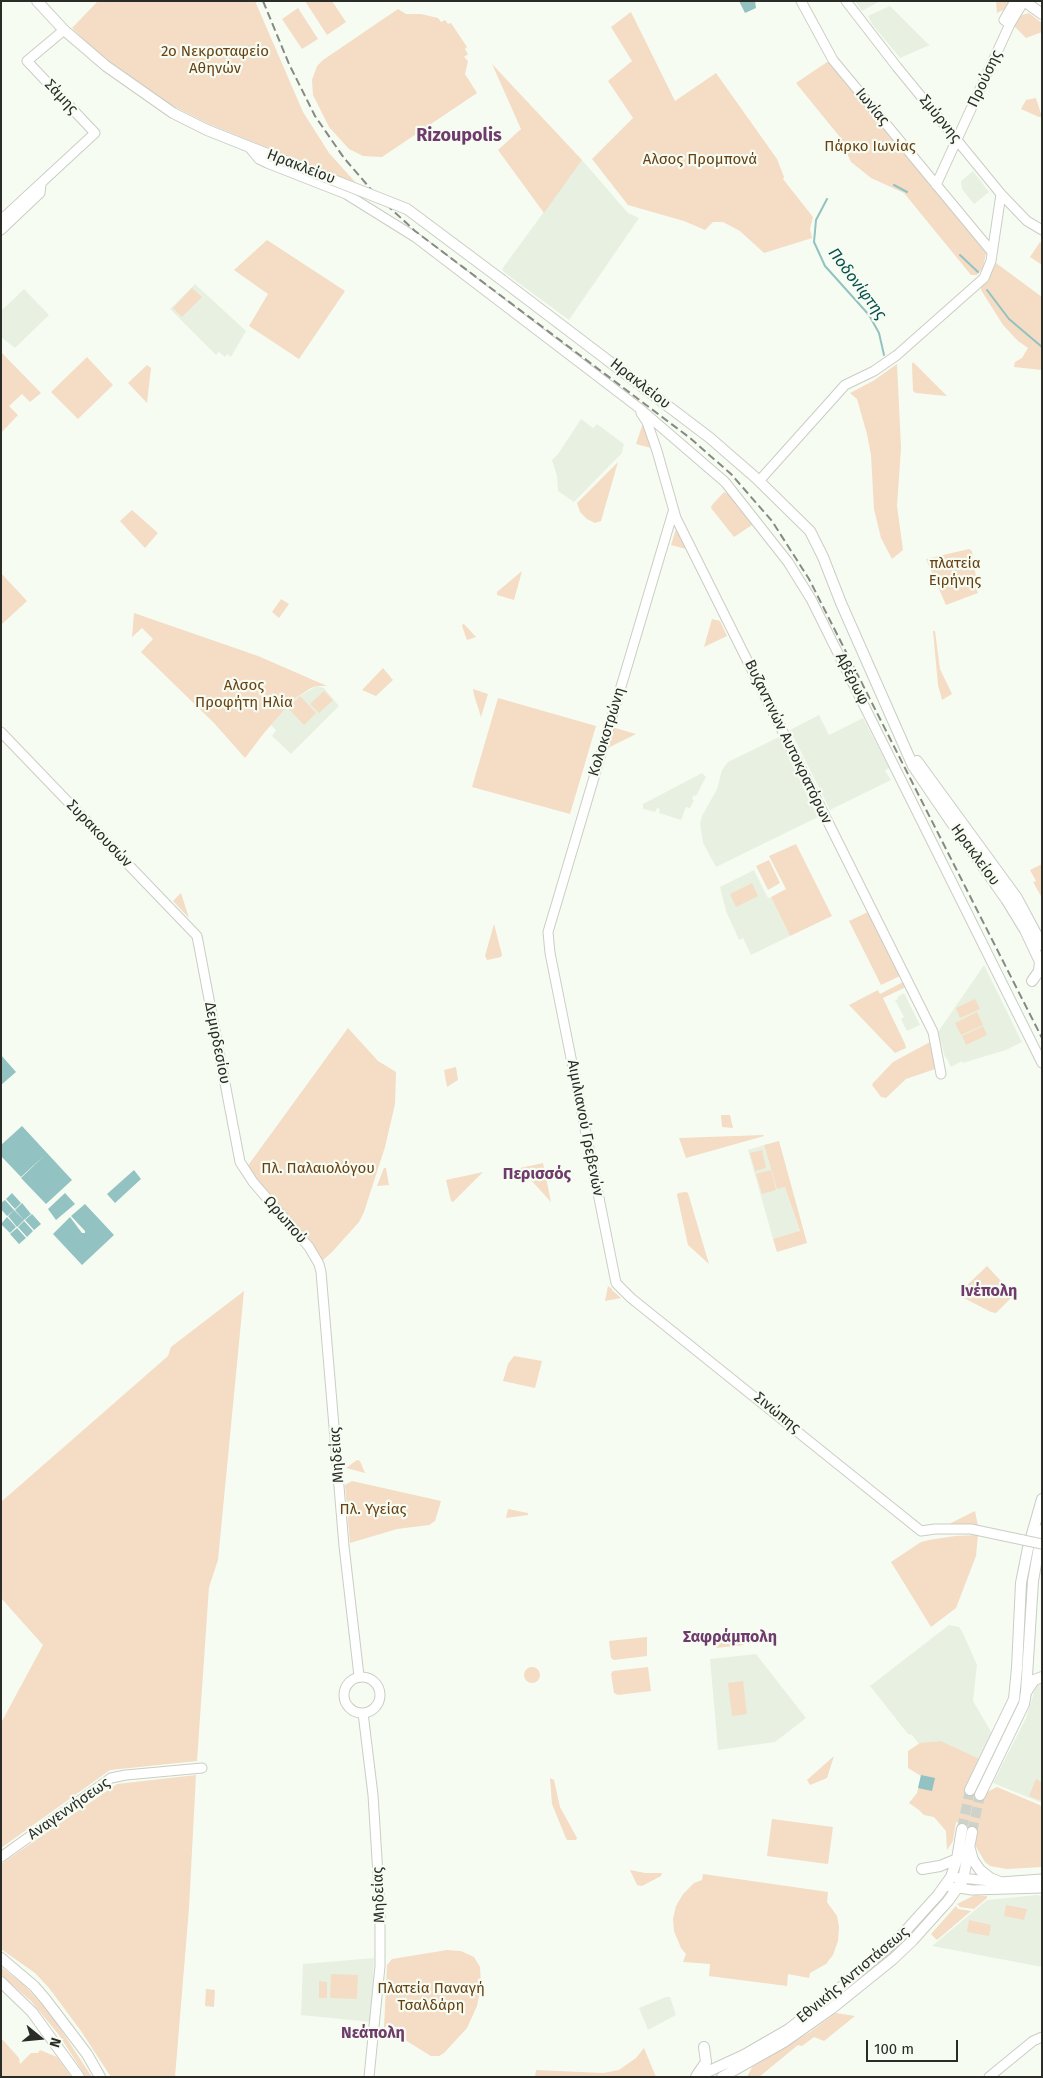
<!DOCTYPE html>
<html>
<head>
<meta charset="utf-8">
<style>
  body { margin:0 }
  #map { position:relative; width:1043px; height:2078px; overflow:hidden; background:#f6fcf2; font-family:"Fira Sans",sans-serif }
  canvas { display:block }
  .frame { position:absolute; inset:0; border:2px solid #2a2c28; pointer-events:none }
  .north { position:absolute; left:15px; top:2013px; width:50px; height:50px; -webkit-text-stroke:4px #f6fcf2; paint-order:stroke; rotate:107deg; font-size:14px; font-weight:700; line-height:20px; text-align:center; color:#2a2c28 }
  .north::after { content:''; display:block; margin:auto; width:18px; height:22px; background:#2a2c28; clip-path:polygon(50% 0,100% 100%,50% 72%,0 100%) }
  .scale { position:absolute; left:866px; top:2040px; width:92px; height:22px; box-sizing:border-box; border:2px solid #2a2c28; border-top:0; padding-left:6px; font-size:15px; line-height:18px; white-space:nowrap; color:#2a2c28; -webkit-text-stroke:4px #f6fcf2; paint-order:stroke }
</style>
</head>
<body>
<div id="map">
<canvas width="1043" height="2078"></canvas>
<div class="frame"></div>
<div class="north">N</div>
<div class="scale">100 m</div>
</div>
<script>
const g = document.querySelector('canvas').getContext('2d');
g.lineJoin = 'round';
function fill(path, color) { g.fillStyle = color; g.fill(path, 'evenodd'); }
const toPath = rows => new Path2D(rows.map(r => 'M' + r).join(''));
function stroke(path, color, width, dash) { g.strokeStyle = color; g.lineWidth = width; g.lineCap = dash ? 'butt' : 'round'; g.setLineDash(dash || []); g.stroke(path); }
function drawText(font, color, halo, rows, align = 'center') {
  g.font = font + ' "Fira Sans",sans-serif'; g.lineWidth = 4.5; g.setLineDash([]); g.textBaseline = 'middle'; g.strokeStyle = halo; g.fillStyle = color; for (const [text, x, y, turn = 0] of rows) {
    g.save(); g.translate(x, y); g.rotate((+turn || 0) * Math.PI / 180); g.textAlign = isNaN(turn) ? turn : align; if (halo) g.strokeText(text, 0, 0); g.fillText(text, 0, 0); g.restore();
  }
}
fill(toPath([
  [855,1,880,1,862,11],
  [890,6,927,43,930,45,900,58,872,24,868,16],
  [582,160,628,213,639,218,569,320,505,273,502,269],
  [973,171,989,192,974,204,962,189,961,181],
  [195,284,246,331,231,357,227,354,225,357,219,352,216,355,170,309],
  [24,289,49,315,15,348,1,337,1,311],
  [581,419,593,428,597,424,624,444,622,453,574,502,558,491,557,476,552,460,558,454],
  [317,686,324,688,339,706,291,754,272,736,276,730,271,725,294,699],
  [819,715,829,735,863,718,889,768,885,771,891,780,830,810,790,730],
  [779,737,818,817,716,867,703,843,700,824,702,816,717,789,722,770,728,762],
  [702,773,706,777,696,796,694,795,692,799,694,800,690,808,686,807,681,820,659,813,660,809,657,808,655,812,643,809,643,804],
  [754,870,768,898,771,897,790,936,751,955,743,938,739,940,726,911,720,887],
  [984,965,1022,1042,1006,1050,963,1063,962,1061,951,1067,946,1057,945,1057,938,1032],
  [904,993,920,1025,907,1031,901,1019,904,1017,895,1000,898,999,897,997],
  [764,1145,777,1188,785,1186,800,1232,773,1239,748,1150],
  [949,1625,959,1627,962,1631,977,1665,973,1701,993,1735,980,1759,941,1741,919,1744,912,1735,908,1734,870,1686],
  [756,1654,806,1718,775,1742,718,1750,710,1659],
  [1042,1683,1042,1803,993,1783,1026,1718,1036,1686],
  [1037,1895,1042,1896,1042,1967,932,1946,987,1900],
  [374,1958,371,2022,301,2015,303,1964],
  [666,1997,670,1997,676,2015,648,2030,639,2008]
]), '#e8f1e1');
fill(toPath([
  [98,1,255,1,303,112,329,153,357,184,209,124,171,105,107,63,72,28],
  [305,1,332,1,346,22,327,35],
  [996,1,1009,1,1005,9,997,13],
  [298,8,318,39,302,49,282,19],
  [398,9,406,14,421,14,438,18,441,22,445,20,448,24,451,23,467,47,465,49,468,54,464,57,468,61,465,74,477,93,382,157,363,156,349,149,329,127,313,95,312,80,317,66,323,60],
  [631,12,675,101,716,73,777,159,784,177,783,179,813,217,810,229,812,238,764,253,740,231,723,222,713,222,705,230,684,221,628,205,592,159,633,118,608,81,632,61,611,27],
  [1029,13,1042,23,1042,32,1026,38,1013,25,1019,16],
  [830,60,987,248,983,268,977,275,971,275,904,193,871,178,851,162,839,136,796,83],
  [492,64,582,160,544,213,498,150,521,129],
  [1036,98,1042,117,1039,117,1021,109,1026,100],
  [267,240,345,291,299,359,249,326,268,294,234,270],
  [1040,242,1042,244,1042,265,1030,257],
  [996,263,1042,297,1042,370,1014,367,1015,362,1022,358,1028,348,1018,341,1003,325,981,290,981,285],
  [192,288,202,297,182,317,173,308],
  [1,352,41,393,30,402,22,394,9,406,18,415,1,433],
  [87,357,113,385,78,419,51,392],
  [913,362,947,396,946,396,916,393,913,391,912,364],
  [897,364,901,448,897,506,903,550,892,559,881,538,874,509,871,455,867,434,857,399,850,393,873,381],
  [147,365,151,368,147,403,128,383],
  [643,423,644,424,651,448,636,444],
  [618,462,601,521,595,523,587,519,580,512,577,503],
  [724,492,728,494,755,523,734,537,711,508,712,505],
  [132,510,158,533,145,548,120,521],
  [676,529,686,549,671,545],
  [969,549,972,551,976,577,974,579,976,588,978,593,946,605,926,559],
  [522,571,514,600,497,595,497,592],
  [1,573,27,601,1,625],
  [281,599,289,604,279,618,272,612],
  [134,613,258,656,327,686,317,686,311,688,294,699,264,733,245,758,214,723,141,652,153,639,142,628,132,637],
  [712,619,720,621,727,636,704,647],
  [463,624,464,624,476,637,467,640,462,626],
  [933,631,935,631,940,669,952,694,942,700,938,685],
  [383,668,393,680,376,696,362,690],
  [473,689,488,694,481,717,474,695],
  [324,691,333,700,319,713,310,704],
  [300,696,316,713,304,725,288,708],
  [498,698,596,726,570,814,472,787],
  [612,727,636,734,606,749],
  [796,844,832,916,790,936,771,897,786,889,769,856],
  [769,860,780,883,768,890,756,866],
  [1042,864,1042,898,1033,882,1036,881,1030,870],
  [752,883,758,896,736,907,730,894],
  [181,893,189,918,173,901],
  [868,912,900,976,881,985,849,921],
  [494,924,502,955,501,957,487,960,485,956],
  [903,982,906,987,883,998,905,1044,906,1048,895,1053,849,1005,878,990,880,994],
  [975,999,980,1009,960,1018,956,1008],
  [977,1012,983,1025,961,1035,955,1023],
  [983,1026,987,1035,966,1045,962,1036],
  [348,1028,378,1061,396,1072,395,1104,385,1147,364,1212,359,1222,332,1252,319,1264,244,1171],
  [930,1042,935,1069,906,1079,886,1098,881,1097,872,1085,873,1083,893,1062],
  [456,1067,458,1080,447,1087,444,1070],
  [721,1115,730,1115,733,1128,722,1127],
  [764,1136,686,1158,679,1138,763,1135],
  [779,1141,807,1243,777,1252,773,1239,800,1231,785,1187,777,1189,764,1145],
  [762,1150,766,1168,755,1171,750,1153],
  [543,1163,551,1202,520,1168],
  [384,1168,386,1168,389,1185,377,1186],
  [771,1170,776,1190,762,1194,756,1174],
  [483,1172,453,1202,451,1201,446,1180],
  [686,1192,688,1193,709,1264,688,1245,677,1195,678,1193],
  [987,1266,1014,1295,996,1313,991,1312,960,1296,961,1291],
  [608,1286,612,1289,612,1290,621,1298,605,1301],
  [244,1291,218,1560,209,1587,197,1761,110,1770,1,1848,1,1723,43,1645,1,1598,1,1502,168,1356,171,1347],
  [514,1356,542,1361,535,1388,503,1381,508,1364],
  [357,1460,360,1461,365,1473,346,1468],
  [352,1481,441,1501,435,1521,429,1525,397,1529,350,1543,345,1485],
  [508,1509,528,1513,528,1515,506,1518],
  [975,1511,978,1526,951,1524,951,1523],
  [978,1535,976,1556,956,1608,931,1627,891,1562,921,1542,929,1540,955,1536],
  [730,1632,744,1645,716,1648],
  [647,1637,647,1656,614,1660,611,1658,609,1641],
  '524 1675a8 8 0 1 1 16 0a8 8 0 1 1-16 0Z',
  [648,1667,651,1691,618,1695,614,1693,611,1674,613,1671],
  [743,1681,747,1714,732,1716,728,1683],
  [941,1741,980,1759,967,1784,974,1795,981,1795,997,1787,1042,1806,1042,1867,1007,1869,990,1866,985,1862,975,1845,977,1828,956,1822,953,1841,947,1850,946,1831,934,1817,924,1815,919,1810,909,1803,917,1793,921,1776,908,1768,908,1751,920,1743],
  [834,1756,827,1778,810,1785,807,1780],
  [196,1775,189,1908,175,2077,111,2077,81,2031,49,1988,35,1973,1,1949,1,1864,117,1784],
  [550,1778,554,1780,560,1807,577,1838,576,1840,567,1840,565,1836,552,1804],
  [1036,1779,1042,1782,1042,1801,1029,1796],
  [772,1819,833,1827,828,1864,767,1856],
  [630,1870,645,1873,662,1873,661,1876,642,1886,637,1885],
  [703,1874,828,1892,827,1902,837,1916,839,1927,838,1941,833,1955,826,1964,810,1973,809,1978,788,1974,787,1986,709,1976,710,1964,683,1962,686,1954,681,1948,674,1931,673,1919,676,1906,683,1894,694,1883,702,1880],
  [975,1895,987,1896,987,1898,974,1909,960,1907,957,1904],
  [1006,1905,1027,1909,1024,1920,1004,1916],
  [956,1906,958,1909,971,1911,937,1940,931,1934],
  [926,1915,892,1952,847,1991,795,2029],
  [969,1920,991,1925,989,1936,967,1932],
  [447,1950,461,1951,474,1957,480,1967,481,1985,477,2006,467,2028,444,2053,439,2056,431,2056,384,2027,387,1965,392,1959],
  [1,1967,24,1985,50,2013,92,2077,86,2077,59,2035,31,2001,1,1975],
  [331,1974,358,1975,357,1999,330,1998],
  [319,1981,327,1982,327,1998,319,1998],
  [206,1989,215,1990,214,2007,205,2006],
  [836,2013,855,2016,824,2041,814,2037,802,2046,798,2045,759,2077,747,2077,752,2067,810,2032],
  [1,2038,19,2058,20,2064,31,2053,38,2053,40,2050,57,2057,71,2077,1,2077],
  [644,2048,656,2077,535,2077,536,2070,603,2073,619,2070,636,2058]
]), '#f4dcc5');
fill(toPath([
  [739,1,755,1,756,8,745,13],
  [1,1055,16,1072,1,1085],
  [22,1126,47,1153,21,1177,1,1156,1,1145],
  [47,1153,72,1180,46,1204,21,1178],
  [134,1170,141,1179,115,1203,107,1194],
  [12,1193,21,1203,15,1209,6,1199],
  [65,1193,75,1204,56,1220,48,1209],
  [5,1200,14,1210,7,1216,1,1209,1,1203],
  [22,1203,31,1214,24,1220,15,1210],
  [85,1204,114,1235,82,1265,53,1234,70,1217,82,1233,85,1233,85,1231,71,1216],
  [14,1210,24,1220,17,1227,8,1216],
  [32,1214,41,1224,34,1230,25,1220],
  [7,1217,16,1227,10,1233,1,1224],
  [24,1221,33,1231,27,1237,18,1227],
  [17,1228,26,1238,19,1244,10,1234],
  [921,1775,935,1778,932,1791,918,1788]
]), '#92c2c1');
stroke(toPath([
  [894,185,907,192],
  [827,199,816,220,814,242,825,266,869,315,879,333,884,355],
  [960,255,978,272],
  [987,290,1009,319,1042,347]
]), '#92c2c1', 2);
stroke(toPath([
  [962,1829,970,1790],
  [972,1832,980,1795]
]), '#cdd2ca', 10, [10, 5]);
const minor = toPath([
  [801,1,833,60,992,252],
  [846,1,897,67,1001,194,1027,221,1042,230],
  [1010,24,1004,20,1015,1],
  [249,147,259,159,267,163,346,194,415,237,639,408,725,482,788,562,811,599,1042,1063],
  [936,185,1010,24,1024,1],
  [1,220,95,133,27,61,64,30],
  [1,230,40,193,41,185],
  [641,413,647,422,657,451,676,518,933,1032,941,1074],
  [759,481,845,385,874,371,897,355,984,278,991,261,1001,194],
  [673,512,548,932,550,953,616,1283,631,1298,921,1531,935,1529,971,1529,1023,1540],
  [1,732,197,936,240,1162,253,1182,309,1247,319,1264,321,1272,344,1546,359,1676],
  '344 1695a18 18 0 1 1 36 0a18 18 0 1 1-36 0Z',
  [363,1713,373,1795,380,1907,380,1966,369,2077],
  [1,1857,111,1778,126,1775,202,1768],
  [951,1877,1000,1882,1042,1879],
  [946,1886,972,1890,1042,1888],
  [989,2077,1033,2041,1042,2037]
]);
const major = toPath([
  [37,1,64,30,106,66,173,113,207,130,270,155],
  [1024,1,1042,14],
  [502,280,710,438,756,478,810,531,823,557,841,603,913,766,949,819,1006,899,1025,930,1042,966],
  [917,761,1017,898,1042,945],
  [1032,981,1039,971,1040,961],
  [1027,1691,1034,1680,1042,1677],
  [970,1790,1014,1699,1017,1668,1021,1583,1028,1548,1042,1499],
  [980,1795,1024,1704,1026,1692,1033,1581,1042,1530],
  [970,1849,973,1860,980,1870,990,1878,1000,1882],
  [922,1869,940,1866,957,1859],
  [1,1958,34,1986,46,2000,87,2054,100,2077],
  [1,1982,32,2012,79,2077],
  [697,2075,706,2062,704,2047],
  [696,2077,744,2055,789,2029,833,1994,900,1937,938,1895,951,1877,957,1859,962,1829],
  [722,2077,784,2042,831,2009,893,1959,913,1940,948,1901,963,1880,972,1832]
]);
stroke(minor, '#c9cec5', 11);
stroke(major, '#c9cec5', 12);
stroke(minor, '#fff', 9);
stroke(major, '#fff', 10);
stroke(toPath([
  [263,1,289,64,315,116,344,158,375,194,415,231,690,438,731,474,772,521,809,579,1042,1038]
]), '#868a83', 2, [8, 4]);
const minorBridge = toPath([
  [1023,1540,1042,1544]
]);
const majorBridge = toPath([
  [270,155,407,209,502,280]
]);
stroke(minorBridge, '#c9cec5', 11, []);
stroke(majorBridge, '#c9cec5', 12, []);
stroke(minorBridge, '#fff', 9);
stroke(majorBridge, '#fff', 10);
drawText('15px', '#684113', '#f6fcf2', [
  ["2ο Νεκροταφείο",215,52],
  ["Αθηνών",215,69],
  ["Πάρκο Ιωνίας",870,147],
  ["Αλσος Προμπονά",700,160],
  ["πλατεία",955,564],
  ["Ειρήνης",955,581],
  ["Αλσος",244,686],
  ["Προφήτη Ηλία",244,703],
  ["Πλ. Παλαιολόγου",318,1169],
  ["Πλ. Υγείας",373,1510],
  ["Πλατεία Παναγή",431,1989],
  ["Τσαλδάρη",431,2006]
]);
drawText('15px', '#2a2c28', '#f6fcf2', [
  ["Προύσης",985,79,-65],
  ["Σάμης",61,97,47],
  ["Ιωνίας",872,107,50],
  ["Σμύρνης",940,119,51],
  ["Ηρακλείου",301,167,21],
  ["Ηρακλείου",640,384,38],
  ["Αβέρωφ",852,679,63],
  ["Κολοκοτρώνη",607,732,-73],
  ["Βυζαντινών Αυτοκρατόρων",788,742,64],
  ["Συρακουσών",99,834,46],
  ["Ηρακλείου",975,855,54],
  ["Δεμιρδεσίου",217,1043,79],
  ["Αιμιλιανού Γρεβενών",585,1128,79],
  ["Ωρωπού",285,1220,49],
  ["Σινώπης",777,1413,39],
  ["Μηδείας",337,1455,-94],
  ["Αναγεννήσεως",69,1809,-35],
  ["Μηδείας",379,1895,-92],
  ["Εθνικής Αντιστάσεως",853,1975,-40]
]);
drawText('italic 16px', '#085050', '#f6fcf2', [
  ["Ποδονίφτης",857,284,53]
]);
drawText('bold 16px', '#6f3b6d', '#f6fcf2', [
  ["Περισσός",537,1175],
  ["Ινέπολη",989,1292],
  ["Σαφράμπολη",730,1638],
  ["Νεάπολη",373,2034]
]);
drawText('bold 18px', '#6f3b6d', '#f6fcf2', [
  ["Rizoupolis",459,136]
]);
</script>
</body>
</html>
